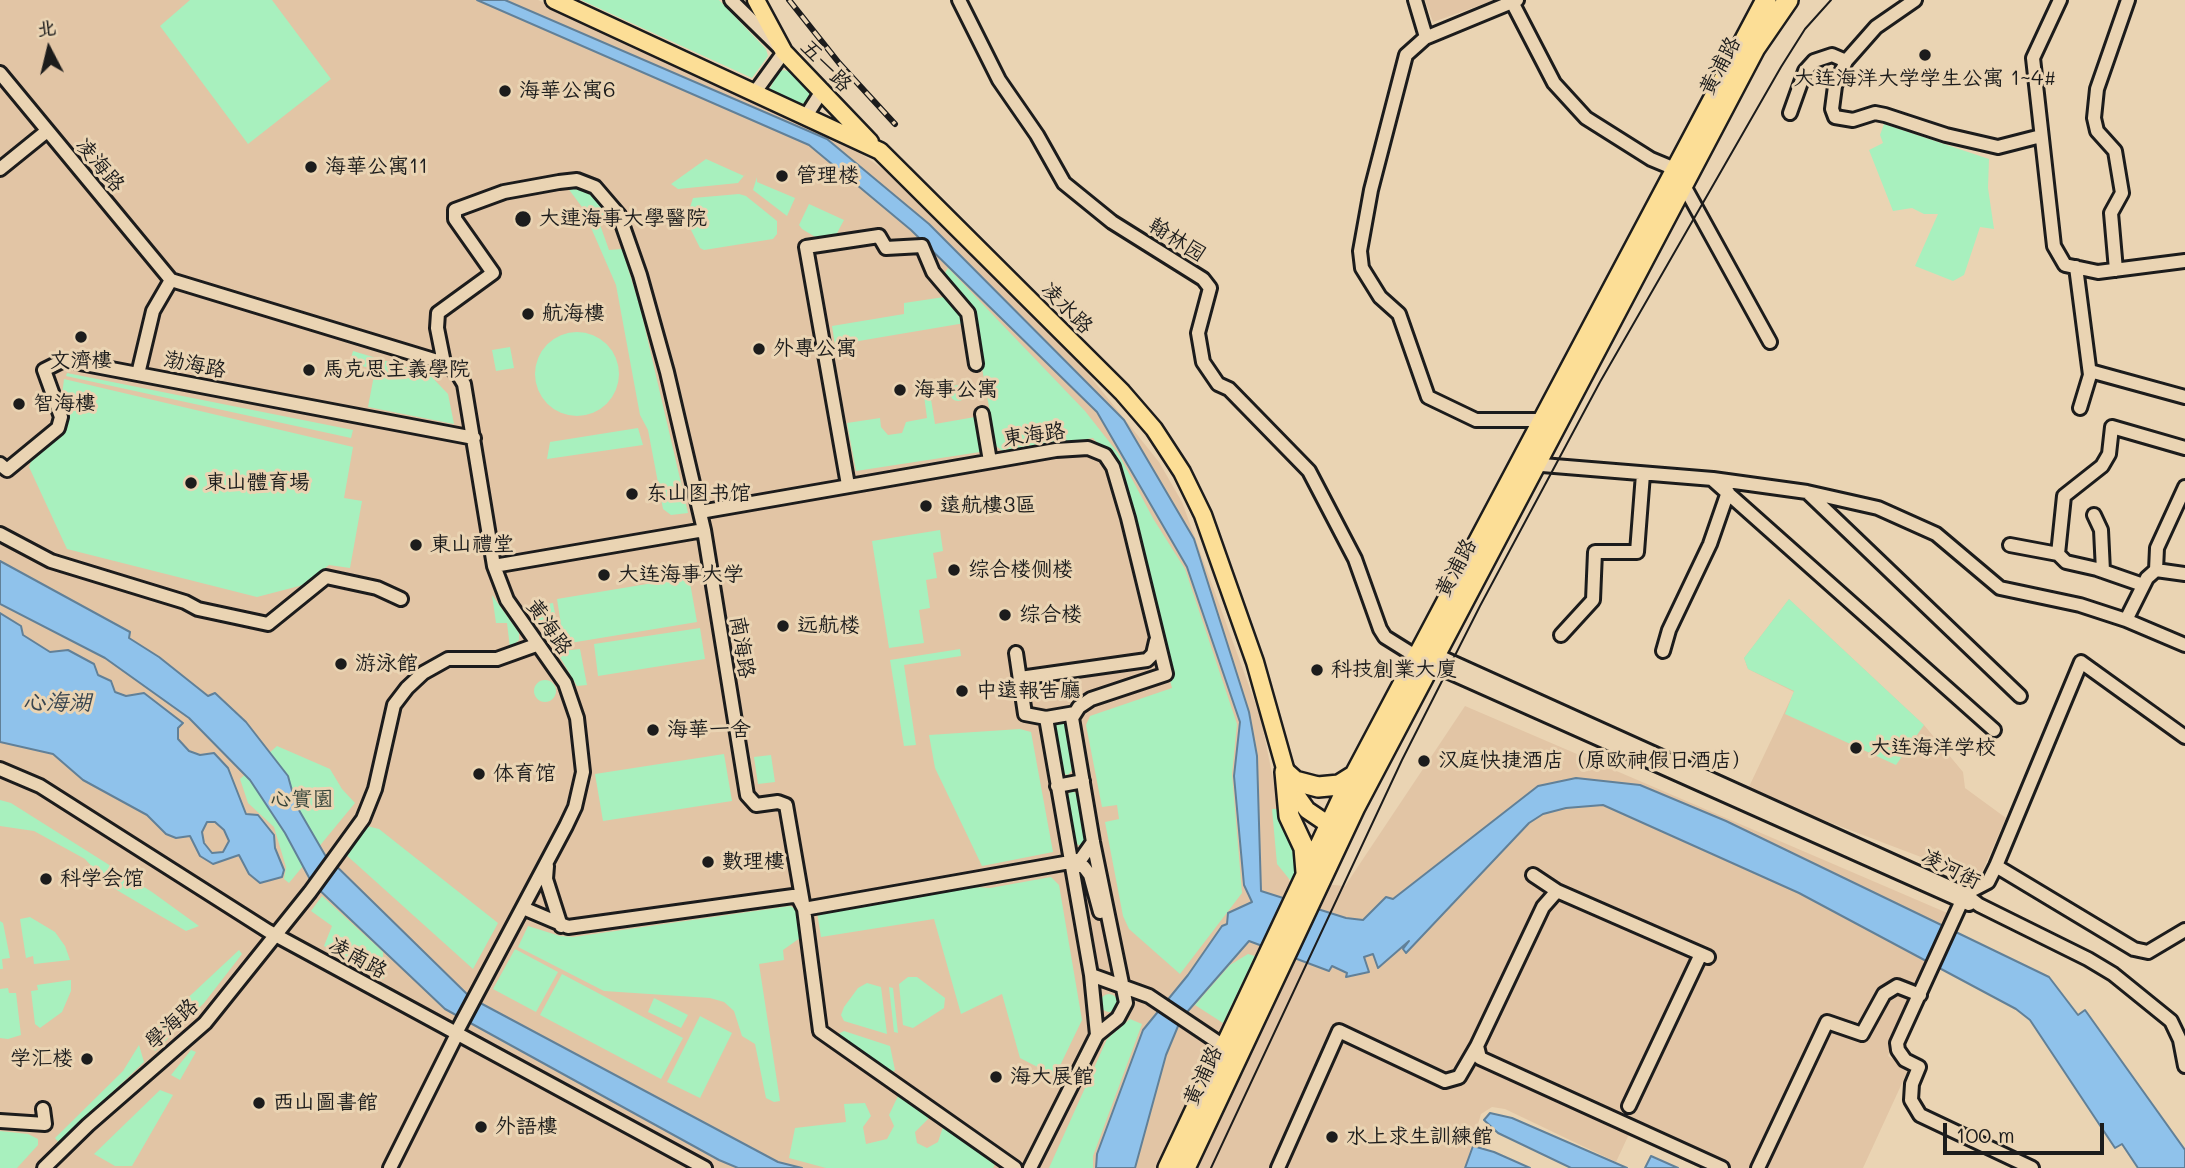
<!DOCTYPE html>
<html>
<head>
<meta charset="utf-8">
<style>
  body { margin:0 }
  #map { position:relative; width:2185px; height:1168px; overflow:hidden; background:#ead4b3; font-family:Mali,"LXGW WenKai TC",sans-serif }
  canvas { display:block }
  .north { position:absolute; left:14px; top:14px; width:70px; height:70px; -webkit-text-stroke:5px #ead4b3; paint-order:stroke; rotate:353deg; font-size:19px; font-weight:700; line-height:28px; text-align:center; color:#1c1c1c }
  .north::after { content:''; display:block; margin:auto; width:24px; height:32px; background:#1c1c1c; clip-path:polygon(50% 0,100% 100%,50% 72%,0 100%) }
  .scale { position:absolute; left:1943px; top:1123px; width:161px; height:32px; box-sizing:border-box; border:4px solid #1c1c1c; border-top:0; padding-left:9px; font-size:21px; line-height:24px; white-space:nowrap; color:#1c1c1c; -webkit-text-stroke:5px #ead4b3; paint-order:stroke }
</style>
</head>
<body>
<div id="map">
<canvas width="2185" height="1168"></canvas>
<div class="north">北</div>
<div class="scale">100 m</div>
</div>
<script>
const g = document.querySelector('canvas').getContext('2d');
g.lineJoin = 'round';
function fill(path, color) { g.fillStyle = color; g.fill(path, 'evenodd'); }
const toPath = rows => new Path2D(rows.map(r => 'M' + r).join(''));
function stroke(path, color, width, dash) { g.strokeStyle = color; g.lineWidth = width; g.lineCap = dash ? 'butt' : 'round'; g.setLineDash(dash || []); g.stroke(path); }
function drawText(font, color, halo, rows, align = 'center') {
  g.font = font + ' Mali,"LXGW WenKai TC",sans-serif'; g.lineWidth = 6; g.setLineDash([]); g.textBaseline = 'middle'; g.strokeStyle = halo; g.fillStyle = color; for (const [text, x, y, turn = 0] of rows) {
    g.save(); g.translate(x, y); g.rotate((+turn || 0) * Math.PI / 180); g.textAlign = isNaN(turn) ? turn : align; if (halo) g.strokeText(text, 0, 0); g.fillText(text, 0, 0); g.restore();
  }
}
fill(toPath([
  [0,0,538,0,841,140,883,169,1081,365,1159,462,1182,502,1261,719,1286,843,1289,881,1345,886,1465,706,1952,915,1888,1056,1909,1068,1863,1168,1708,1168,1630,1132,1616,1162,1505,1109,1492,1107,1481,1114,1465,1168,0,1168],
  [1425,0,1495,0,1433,22],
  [1789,599,1924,725,1963,772,1965,788,2006,818,1979,879,1747,791,1794,692,1748,669,1744,658]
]), '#e2c5a5');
fill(toPath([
  [190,0,272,0,331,79,248,144,160,26],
  [581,0,719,0,766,49,768,56,752,78],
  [780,70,790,71,809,91,809,103,797,104,769,90],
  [1884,124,1989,159,1988,188,1994,229,1980,227,1964,275,1953,281,1915,266,1938,214,1924,214,1912,208,1893,211,1869,150,1883,143,1880,135],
  [706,159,744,176,747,172,738,183,678,189,671,184],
  [757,177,757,182,795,198,787,216,753,190],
  [567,187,580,187,593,193,606,209,599,222,609,250,622,249,640,307,688,513,671,515,663,509,648,430,640,415,616,285,582,207],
  [739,194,746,196,777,221,777,234,773,239,704,250,700,248,686,220,693,198],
  [809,204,844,220,836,235,817,238,802,229,799,225],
  [948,268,1085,411,1118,453,1154,520,1185,569,1237,724,1232,774,1242,893,1180,974,1129,929,1123,916,1105,822,1119,819,1117,805,1102,807,1086,725,1090,716,1172,688,1115,462,1093,438,1004,452,996,446,972,312,943,276],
  [951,296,962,310,965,323,835,345,832,326,904,314,904,303],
  '535 374a42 42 0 1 1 84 0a42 42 0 1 1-84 0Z',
  [510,347,514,368,496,371,492,350],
  [353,351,429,374,448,394,454,424,368,407,375,370,350,362],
  [67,373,353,430,351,438,66,376],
  [64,379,353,447,344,498,362,501,350,568,329,565,303,585,257,597,67,549,29,467,35,451,65,431,68,419,61,403],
  '950 393a8 8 0 1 1 16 0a8 8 0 1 1-16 0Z',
  [929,387,935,424,975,417,980,452,856,471,847,423,880,418,881,427,888,435,902,433,906,422,927,418,923,388],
  [638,428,643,445,547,459,550,442],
  [940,530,943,551,933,553,937,578,926,580,930,608,919,610,924,643,889,648,872,541],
  [689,577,697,622,564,644,557,599],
  [492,595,519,633,519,640,510,648,507,623,496,623],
  [1789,599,1924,725,1896,765,1785,714,1794,691,1748,669,1744,658],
  [553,603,562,651,580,649,587,685,577,686,544,630,529,612,529,607],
  [700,628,705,659,598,676,594,644],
  [960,649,961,656,904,665,916,745,904,746,890,660],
  '534 691a11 11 0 1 1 22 0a11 11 0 1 1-22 0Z',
  [1060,722,1069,726,1075,767,1068,775,1060,772,1052,729],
  [1020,729,1031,732,1053,852,982,866,935,768,929,735],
  [277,746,330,769,342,789,355,803,289,883,284,879,286,867,274,827,248,803,240,779],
  [724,754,732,801,603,821,595,774],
  [771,755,775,782,758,784,754,757],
  [1072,791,1079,795,1086,838,1082,846,1073,843,1066,796],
  [0,800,11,803,152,892,199,926,186,931,110,886,85,859,34,831,0,826],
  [1272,809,1277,809,1296,854,1298,865,1293,879,1290,880,1277,864],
  [367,826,379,829,498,923,473,969,344,853],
  [1051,877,1059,885,1082,1020,1055,1076,1020,1058,1002,994,961,1014,934,919,821,937,817,912,971,887,990,888],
  [322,896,383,952,384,979,324,946,332,926,311,911],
  [790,906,796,909,800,938,783,950,784,960,759,964,780,1101,774,1102,766,1098,755,1044,742,1036,734,1011,724,1002,710,998,604,991,518,947,528,926,560,936,573,937],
  [30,917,55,932,65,946,70,960,34,964,33,956,26,958,20,919],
  [0,921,3,923,10,958,2,959,3,969,0,969],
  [515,949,558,972,536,1012,493,989],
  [239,950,242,954,204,1003,155,1051,147,1036],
  [1248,954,1255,956,1223,1023,1195,1005,1230,965],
  [562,974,683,1038,661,1079,540,1015],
  [908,977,917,977,945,998,944,1008,913,1028,903,1025,899,984],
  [71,980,71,991,62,1012,40,1028,35,1024,31,991,38,990,37,985],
  [867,983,881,987,887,1034,844,1021,841,1015,844,1007,858,988],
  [889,987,893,988,898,1033,894,1032],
  [8,988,9,993,16,993,21,1035,8,1039,0,1038,0,989],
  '1100 1003a9 9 0 1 1 18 0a9 9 0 1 1-18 0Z',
  [654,998,688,1015,681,1028,648,1012],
  [700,1016,732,1033,700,1098,667,1082],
  [1130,1019,1142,1024,1093,1156,1093,1168,1049,1168,1107,1039],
  [844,1031,890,1046,895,1070,893,1072,838,1034],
  [139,1045,144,1062,59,1143,55,1138,123,1071],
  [191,1050,196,1052,180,1080,171,1075],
  [160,1090,173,1095,132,1166,115,1166,94,1154],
  [898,1096,929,1118,915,1132,917,1143,927,1148,938,1142,943,1127,995,1164,993,1168,826,1168,789,1158,795,1128,846,1122,844,1104,865,1103,871,1116,863,1127,866,1144,887,1139,894,1126,889,1115],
  [0,1131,28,1134,38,1139,38,1145,17,1168,0,1168]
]), '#a8f0be');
const water = toPath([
  [477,0,505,0,827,139,929,224,1124,420,1194,539,1249,712,1257,756,1261,891,1346,918,1363,920,1386,897,1393,899,1538,786,1576,778,1640,785,1726,821,2049,977,2078,1015,2085,1010,2185,1150,2185,1168,2138,1168,2122,1144,2115,1148,2030,1020,2016,1009,1799,893,1603,805,1566,808,1543,814,1529,823,1406,953,1403,949,1409,941,1378,968,1373,954,1364,957,1369,972,1346,977,1347,973,1332,966,1329,971,1249,941,1181,1019,1166,1055,1135,1168,1096,1168,1097,1154,1143,1030,1188,975,1222,926,1227,924,1228,913,1252,902,1244,885,1234,776,1240,722,1187,567,1097,412,911,230,809,145,477,0],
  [0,561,130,632,129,638,159,657,208,696,215,693,246,722,288,776,296,805,325,855,471,998,778,1162,802,1168,738,1168,719,1160,445,1009,312,883,285,833,250,780,189,718,105,658,0,604,0,561],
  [0,613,21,626,23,635,50,652,68,650,94,664,98,675,111,681,115,692,126,696,144,693,183,723,178,728,178,739,189,751,200,755,214,753,228,768,246,814,258,815,274,835,275,848,284,870,282,877,260,883,249,874,239,855,213,864,200,856,190,836,176,838,166,834,147,815,83,780,53,754,0,742,0,613],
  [207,822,215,822,224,830,229,841,223,852,212,853,204,843,202,832,207,822],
  [1490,1113,1512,1118,1627,1168,1571,1168,1498,1133,1484,1120,1490,1113],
  [1473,1146,1494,1152,1530,1168,1465,1168,1473,1146],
  [1651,1156,1678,1168,1645,1168,1651,1156]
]);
fill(water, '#8fc2eb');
stroke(water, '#618098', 2);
const minor = toPath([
  [731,0,784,52,755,92],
  [959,0,999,80,1037,135,1064,183,1112,222,1203,279,1210,288,1198,333,1203,362,1218,384,1229,389,1309,471,1355,559,1380,629,1385,637,1417,657],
  [1415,0,1426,37],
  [1511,0,1554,83,1586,118,1651,159,1675,169],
  [1517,0,1425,38,1406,55,1371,190,1360,251,1362,268,1380,297,1399,314,1428,397,1476,420,1542,420],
  [1915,0,1876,27,1846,61,1835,86,1832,109,1835,117,1853,120,1875,113,1885,115,1946,135,1998,147,2041,136],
  [2060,0,2033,58,2054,246,2065,265,2098,272,2185,261],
  [0,73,171,280],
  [1790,113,1805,71,1814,61,1832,55,1846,61],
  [806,116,822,91],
  [0,169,47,131],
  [1683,184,1770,342],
  [2076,267,2090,375,2080,408],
  [2116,270,2111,213,2122,193,2115,151,2097,131,2094,118,2097,89,2128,0],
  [171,280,444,363,458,374,464,384,494,566,507,600,565,683,577,718,583,772,575,807,566,826,456,1033],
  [444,363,437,328,438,313,493,273,455,219,455,210,504,192,559,182,577,180,595,187,619,215,640,275,667,372,704,530,747,795,756,805,778,802,786,805,804,909,820,1031,1015,1168],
  [2090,371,2185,397],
  [138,374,153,311,171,280],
  [982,414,990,461],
  [0,464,7,470,58,428,61,417,44,370,64,360,474,438],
  [1530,464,1713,479,1807,492,1878,508,1936,534,2000,588,2080,605,2126,620,2185,645],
  [1713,480,1994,730],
  [848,485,806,247,879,236,886,248,922,246,933,272,968,313,976,364],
  [1807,492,2020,696],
  [700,512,1056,450,1088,448,1105,455,1113,467,1128,518,1166,674,1091,699,1079,707,1072,718,1093,842,1126,1003,1118,1018,1097,1035],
  [2094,515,2101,530,2103,571],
  [0,534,51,561,185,602,198,609,268,624,326,577,377,588,401,599],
  [2010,545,2058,554,2066,562,2097,569,2143,585],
  [2058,554,2064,496,2102,466,2109,454,2112,427,2185,448],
  [494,566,704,530],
  [2156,570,2157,548,2185,487],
  [2126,620,2147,578,2156,570,2185,574],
  [1561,635,1593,600,1595,552,1637,552,1643,474],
  [1663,651,1669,630,1710,544,1728,492],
  [1016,653,1025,714,1046,718,1075,713],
  [1436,655,1965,894,1979,905,2088,959,2113,974,2171,1021,2180,1040,2185,1066],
  [1431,664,1969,904],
  [1020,678,1147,660,1153,654,1156,641],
  [0,769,40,786,268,931,705,1168],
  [1057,786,1083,781],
  [1070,863,1084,867,1090,875,1100,912],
  [547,866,546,879,561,926],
  [1996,866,2134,949,2148,952,2185,930],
  [1533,875,1557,891,1708,957],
  [1557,891,1543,907,1477,1046,1480,1058,1722,1168],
  [523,908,568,927,793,896,798,897,804,909,1070,862,1081,859,1093,842],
  [1091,975,1149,996,1225,1047],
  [1629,1106,1701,954],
  [0,1121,45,1124,43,1109],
  [44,1168,88,1125,205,1023,310,892,363,819,375,789,394,705,407,688,423,673,448,659,497,659,536,645],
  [390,1168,457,1034],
  [1030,1168,1097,1035,1091,975,1046,718],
  [1278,1168,1339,1031,1445,1081,1459,1077,1477,1046],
  [1758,1168,1827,1022,1862,1034,1884,994,1897,986,1920,995],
  [2032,1168,1920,1115,1911,1100,1912,1084,1919,1067,1905,1060,1898,1050,1897,1043,1965,894,1988,882,1996,866,2081,662,2185,737]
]);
const major = toPath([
  [554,0,880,151,1122,392,1154,429,1182,472,1203,515,1255,662,1290,786,1307,810,1338,831],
  [756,0,784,52,870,142]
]);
const highway = toPath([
  [1285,772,1289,816,1304,848,1306,872],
  [1285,772,1295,781,1318,787,1339,785,1355,775],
  [1168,1168,1341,801,1766,0],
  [1185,1168,1355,807,1755,48,1788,0]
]);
stroke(minor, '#1c1c1c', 18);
stroke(major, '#1c1c1c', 21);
stroke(highway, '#1c1c1c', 24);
stroke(minor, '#ead4b3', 12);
stroke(major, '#fcde96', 16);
stroke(highway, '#fcde96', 19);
stroke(toPath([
  [1211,1168,1402,760,1480,606,1600,382,1781,67,1805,29,1831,0]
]), '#1c1c1c', 2);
const rail = toPath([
  [789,0,839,63,895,124]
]);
stroke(rail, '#1c1c1c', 6);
stroke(rail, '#ead4b3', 3.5, [10]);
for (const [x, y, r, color] of [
  [1925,55,7,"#1c1c1c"],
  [505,91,7,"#1c1c1c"],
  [311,167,7,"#1c1c1c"],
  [782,176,7,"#1c1c1c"],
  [523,219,9,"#1c1c1c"],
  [528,314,7,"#1c1c1c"],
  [81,337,7,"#1c1c1c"],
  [759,349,7,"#1c1c1c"],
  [309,370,7,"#1c1c1c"],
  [900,390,7,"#1c1c1c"],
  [19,404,7,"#1c1c1c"],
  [191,483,7,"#1c1c1c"],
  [632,494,7,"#1c1c1c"],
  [926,506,7,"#1c1c1c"],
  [416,545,7,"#1c1c1c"],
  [954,570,7,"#1c1c1c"],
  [604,575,7,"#1c1c1c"],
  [1005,615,7,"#1c1c1c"],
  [783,626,7,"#1c1c1c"],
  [341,664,7,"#1c1c1c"],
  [1317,670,7,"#1c1c1c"],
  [962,691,7,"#1c1c1c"],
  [653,730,7,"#1c1c1c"],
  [1856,748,7,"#1c1c1c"],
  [1424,761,7,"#1c1c1c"],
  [479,774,7,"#1c1c1c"],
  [708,862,7,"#1c1c1c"],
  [46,879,7,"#1c1c1c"],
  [87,1059,7,"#1c1c1c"],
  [996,1077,7,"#1c1c1c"],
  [259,1103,7,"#1c1c1c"],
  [481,1127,7,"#1c1c1c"],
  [1332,1137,7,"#1c1c1c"]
]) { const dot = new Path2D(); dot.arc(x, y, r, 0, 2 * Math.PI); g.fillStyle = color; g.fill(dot); stroke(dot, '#ead4b3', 2.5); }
drawText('21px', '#1c1c1c', '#ead4b3', [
  ["五一路",826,66,46],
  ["黄浦路",1720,66,-62],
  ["凌海路",100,165,50],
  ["翰林园",1177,240,33],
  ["凌水路",1067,308,45],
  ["渤海路",195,365,11],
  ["東海路",1034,435,-8],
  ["黄浦路",1456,568,-62],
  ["黃海路",549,627,55],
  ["南海路",742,647,81],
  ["凌河街",1951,869,27],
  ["凌南路",358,958,29],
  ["學海路",172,1024,-43],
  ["黄浦路",1203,1076,-65]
]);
drawText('21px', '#1c1c1c', '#ead4b3', [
  ["大连海洋大学学生公寓 1~4#",1925,79,"center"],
  ["海華公寓6",519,91],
  ["海華公寓11",325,167],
  ["管理楼",796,176],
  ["大連海事大學醫院",539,219],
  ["航海樓",542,314],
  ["外專公寓",773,349],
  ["文濟樓",81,361,"center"],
  ["馬克思主義學院",323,370],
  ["海事公寓",914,390],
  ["智海樓",33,404],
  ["東山體育場",205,483],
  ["东山图书馆",646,494],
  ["遠航樓3區",940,506],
  ["東山禮堂",430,545],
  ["综合楼侧楼",968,570],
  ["大连海事大学",618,575],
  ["综合楼",1019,615],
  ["远航楼",797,626],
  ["游泳館",355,664],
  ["科技創業大廈",1331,670],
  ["中遠報告廳",976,691],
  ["海華一舍",667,730],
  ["大连海洋学校",1870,748],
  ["汉庭快捷酒店（原欧神假日酒店）",1438,761],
  ["体育馆",493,774],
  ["數理樓",722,862],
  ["科学会馆",60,879],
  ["学汇楼",73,1059,"right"],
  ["海大展館",1010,1077],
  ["西山圖書館",273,1103],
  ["外語樓",495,1127],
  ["水上求生訓練館",1346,1137]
], 'left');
drawText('21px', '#38463c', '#ead4b3', [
  ["心實園",302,800]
]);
drawText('italic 23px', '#394650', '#ead4b3', [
  ["心海湖",57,703]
]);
</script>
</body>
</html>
